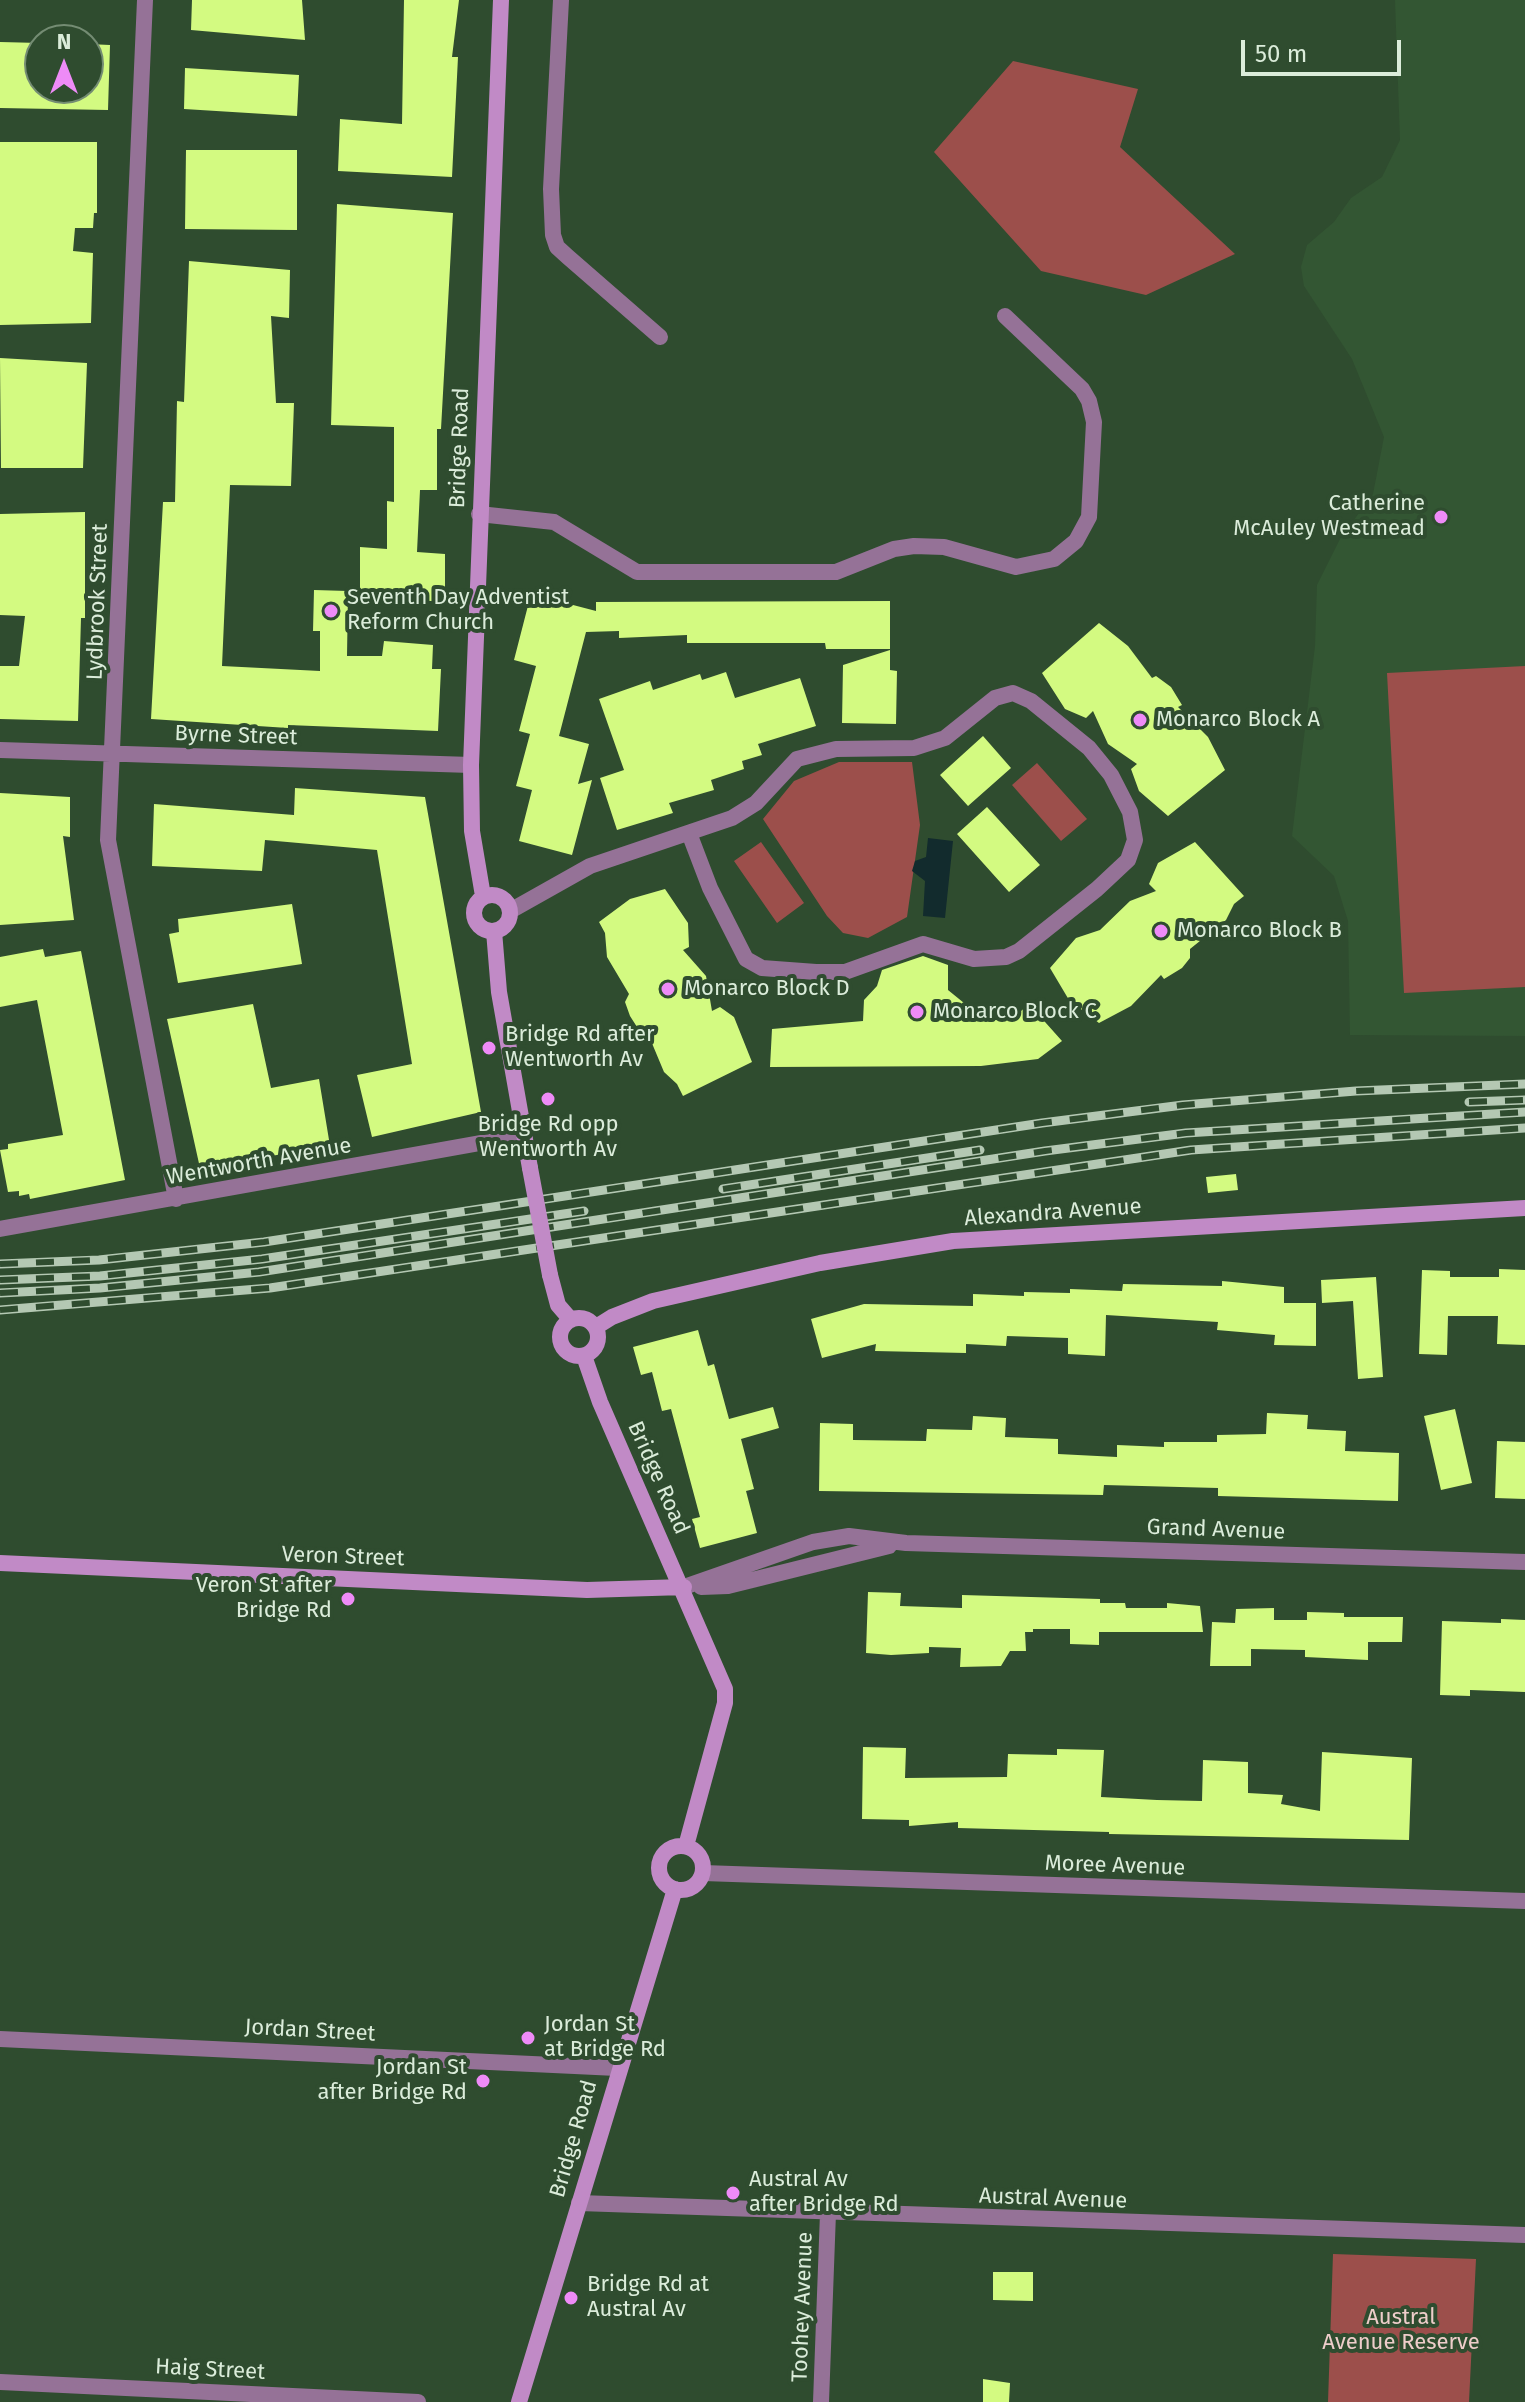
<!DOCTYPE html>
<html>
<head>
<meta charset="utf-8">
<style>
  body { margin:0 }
  #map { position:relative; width:1525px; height:2402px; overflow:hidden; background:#2f4c2f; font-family:"Fira Sans",sans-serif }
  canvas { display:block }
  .north { position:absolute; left:24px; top:24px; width:80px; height:80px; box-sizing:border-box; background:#2f4c2f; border:2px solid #748c73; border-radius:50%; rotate:0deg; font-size:22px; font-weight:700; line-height:32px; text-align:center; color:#dbecda }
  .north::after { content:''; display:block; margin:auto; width:28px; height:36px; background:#ee8bf7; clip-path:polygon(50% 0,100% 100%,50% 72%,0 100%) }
  .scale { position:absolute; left:1241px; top:40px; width:160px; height:36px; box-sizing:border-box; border:4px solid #dbecda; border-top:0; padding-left:10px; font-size:24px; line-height:28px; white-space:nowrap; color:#dbecda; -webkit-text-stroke:6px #2f4c2f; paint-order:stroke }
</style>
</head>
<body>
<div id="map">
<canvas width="1525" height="2402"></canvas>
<div class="north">N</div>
<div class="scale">50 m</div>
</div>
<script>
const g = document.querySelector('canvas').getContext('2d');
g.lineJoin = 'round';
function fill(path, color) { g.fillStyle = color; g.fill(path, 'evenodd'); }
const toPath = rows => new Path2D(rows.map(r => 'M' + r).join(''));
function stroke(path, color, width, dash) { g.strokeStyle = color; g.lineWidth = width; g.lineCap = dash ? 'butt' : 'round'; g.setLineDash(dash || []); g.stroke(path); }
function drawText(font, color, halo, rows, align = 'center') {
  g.font = font + ' "Fira Sans",sans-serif'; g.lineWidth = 8; g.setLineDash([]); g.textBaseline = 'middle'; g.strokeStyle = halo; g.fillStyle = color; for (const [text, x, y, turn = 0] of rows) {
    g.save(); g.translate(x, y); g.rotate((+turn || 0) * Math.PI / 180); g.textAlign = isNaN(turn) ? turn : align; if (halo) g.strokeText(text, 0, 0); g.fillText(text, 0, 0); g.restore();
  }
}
fill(toPath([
  [1395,0,1525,0,1525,1036,1350,1035,1348,921,1334,876,1292,836,1315,646,1317,585,1340,539,1373,494,1384,437,1352,359,1304,286,1301,267,1307,245,1334,222,1351,198,1382,177,1400,140]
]), '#335633');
fill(toPath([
  [1013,61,1138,89,1120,147,1235,254,1146,295,1041,271,934,152],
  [1525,666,1525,987,1404,993,1387,673],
  [839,762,912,762,920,825,907,917,868,938,843,933,827,916,763,819,794,781],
  [1037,763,1087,819,1061,841,1012,785],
  [761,842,804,903,777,923,734,861],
  [1333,2254,1476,2259,1469,2402,1328,2402]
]), '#9c4f4b');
fill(toPath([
  [928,838,953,841,945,918,923,916,925,881,912,871,915,861,926,857]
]), '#122b2d');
fill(toPath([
  [192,0,302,0,305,40,191,30],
  [404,0,459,0,452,57,458,57,452,177,338,171,340,119,402,124],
  [0,42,40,43,40,88,88,88,88,44,110,45,108,110,0,108],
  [185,68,299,75,297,116,184,109],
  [0,142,97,142,97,213,94,213,93,228,75,228,73,251,93,253,91,323,0,325],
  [186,150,297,150,297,230,185,229],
  [337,204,453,213,441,429,437,429,437,490,420,490,417,552,445,554,445,602,360,596,360,547,387,549,387,501,394,502,394,427,331,425],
  [189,261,290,270,289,318,271,316,276,403,294,403,291,486,230,485,222,666,320,671,320,631,313,631,314,590,348,591,347,656,382,656,384,641,433,645,432,669,441,669,438,731,288,725,288,728,151,719,163,502,175,502,177,401,184,402],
  [0,358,87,363,83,468,1,468],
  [85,512,85,618,81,618,78,721,0,719,0,666,19,666,25,616,0,615,0,514],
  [531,594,596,611,596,602,890,601,890,649,826,649,825,643,687,643,687,635,619,638,619,631,586,632,559,736,589,744,578,784,592,780,572,855,519,841,532,790,516,786,530,734,519,731,536,666,514,660],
  [1099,623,1128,646,1152,678,1156,676,1171,687,1182,705,1178,707,1208,737,1225,770,1168,816,1139,791,1131,769,1137,764,1108,744,1093,711,1086,718,1065,709,1042,673],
  [890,650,890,670,897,671,896,724,842,723,843,665],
  [726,672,735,698,800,678,816,726,758,744,762,755,742,761,744,769,711,780,714,790,669,803,673,813,617,830,600,778,624,770,599,699,650,681,653,690,700,674,702,680],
  [983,736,1011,768,968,806,940,775],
  [295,788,425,797,481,1112,372,1137,357,1075,412,1064,377,850,265,840,262,871,152,866,154,804,294,815],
  [0,793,70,797,70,837,63,836,74,920,0,925],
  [987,807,1040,865,1009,892,957,834],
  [1195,842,1244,896,1234,904,1226,920,1190,949,1190,958,1182,968,1164,979,1161,975,1131,1006,1099,1023,1069,1000,1050,968,1076,938,1100,930,1130,901,1156,891,1149,884,1158,863],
  [665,889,688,923,689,947,683,950,706,976,712,1011,720,1007,734,1017,752,1062,683,1096,677,1084,664,1072,646,1029,637,1027,630,1016,625,1002,629,994,607,957,605,933,599,922,630,899],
  [292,904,302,964,178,983,169,934,179,932,178,919],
  [43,949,45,957,81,951,125,1180,30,1199,29,1194,19,1196,19,1191,8,1192,0,1150,8,1149,8,1144,63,1135,37,1000,0,1007,0,957],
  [923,956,948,965,948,990,964,1003,975,1020,1011,1020,1029,1004,1062,1041,1038,1059,981,1066,770,1067,772,1029,863,1021,864,1000,877,986,882,970],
  [253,1004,271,1088,319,1079,330,1146,200,1168,167,1019],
  [1236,1174,1238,1190,1208,1193,1206,1177],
  [1499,1269,1525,1270,1525,1345,1497,1344,1498,1316,1448,1316,1447,1355,1419,1354,1422,1270,1450,1271,1450,1277,1499,1277],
  [1376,1277,1383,1377,1358,1379,1353,1301,1322,1303,1321,1280],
  [1222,1281,1284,1287,1284,1303,1316,1303,1316,1346,1274,1345,1275,1335,1217,1330,1218,1322,1106,1315,1105,1356,1068,1354,1068,1338,1007,1336,1006,1346,966,1344,966,1353,875,1351,876,1344,822,1358,811,1319,864,1304,973,1306,973,1294,1024,1296,1024,1292,1070,1293,1070,1289,1122,1291,1123,1284,1222,1286],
  [698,1330,708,1366,714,1364,729,1419,773,1407,779,1428,741,1439,754,1489,746,1491,757,1533,700,1548,692,1519,700,1517,671,1409,662,1411,652,1372,641,1375,633,1347],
  [1455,1409,1472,1483,1441,1490,1424,1416],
  [1267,1413,1308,1415,1307,1429,1346,1431,1345,1451,1399,1453,1398,1501,1218,1496,1218,1488,1104,1485,1103,1495,819,1491,820,1423,853,1424,853,1440,926,1441,927,1429,972,1430,973,1416,1006,1418,1005,1437,1058,1439,1058,1454,1117,1457,1117,1445,1164,1447,1164,1442,1217,1442,1217,1435,1266,1434],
  [1497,1441,1525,1442,1525,1499,1495,1498],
  [868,1592,901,1593,900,1606,962,1608,962,1595,1100,1599,1100,1603,1125,1603,1126,1608,1167,1608,1167,1603,1200,1606,1203,1632,1099,1632,1099,1645,1070,1644,1070,1629,1033,1629,1033,1632,1025,1632,1026,1651,1010,1651,1001,1666,960,1667,961,1648,929,1647,929,1653,891,1655,866,1653],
  [1274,1608,1274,1620,1307,1620,1307,1612,1344,1613,1344,1617,1403,1617,1402,1642,1368,1642,1368,1660,1305,1657,1305,1650,1251,1649,1251,1666,1210,1666,1212,1622,1235,1623,1236,1609],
  [1501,1619,1525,1620,1525,1692,1470,1690,1470,1696,1440,1695,1442,1621,1501,1623],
  [863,1747,906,1748,905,1778,1007,1777,1008,1754,1057,1755,1057,1749,1104,1750,1101,1797,1157,1800,1202,1801,1203,1760,1248,1762,1248,1793,1283,1795,1281,1804,1320,1811,1322,1752,1412,1758,1409,1840,1109,1834,1109,1832,958,1828,958,1822,909,1826,909,1820,862,1819],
  [993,2272,1033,2272,1033,2301,993,2300],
  [983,2379,1010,2383,1009,2402,983,2402]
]), '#d3fa81');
stroke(toPath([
  [145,0,108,840,176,1199],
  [561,0,551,189,553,235,557,247,568,257,660,337],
  [479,514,554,522,637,572,836,572,894,549,914,546,944,547,1016,567,1054,559,1076,541,1089,517,1094,422,1089,401,1082,389,1005,316],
  [0,750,471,765],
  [510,911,590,866,732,818,756,803,797,759,836,749,914,748,945,738,995,698,1013,693,1031,701,1089,748,1111,775,1130,812,1135,840,1128,860,1097,889,1019,951,1006,957,974,959,923,944,845,972,816,972,762,968,746,959,710,888,689,833],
  [0,1229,525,1135],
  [684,1587,813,1542,849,1536,906,1543,1525,1562],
  [701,1587,728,1586,889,1546],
  [703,1873,1525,1901],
  [0,2039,617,2068],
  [579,2203,1525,2235],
  [0,2382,418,2402],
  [821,2402,828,2213]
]), '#957297', 16);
stroke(toPath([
  '474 913a18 18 0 1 1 36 0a18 18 0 1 1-36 0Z',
  [483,896,472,831,471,765,501,0],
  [494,931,499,992,530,1168],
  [550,1275,558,1305,571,1320],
  '560 1337a19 19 0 1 1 38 0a19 19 0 1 1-38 0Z',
  [596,1327,612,1317,653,1301,820,1263,953,1241,1525,1208],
  [584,1356,600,1402,725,1689,725,1703,686,1846],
  [0,1563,587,1590,684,1587],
  '659 1868a22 22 0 1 1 44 0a22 22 0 1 1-44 0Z',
  [519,2402,675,1889]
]), '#c18ac6', 16);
const rail = toPath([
  [1469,1102,1525,1100],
  [723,1189,980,1150],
  [0,1264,99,1260,264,1242,1042,1123,1183,1105,1356,1091,1525,1084],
  [0,1280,100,1276,262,1259,584,1211],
  [0,1293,100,1288,259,1272,1045,1151,1186,1133,1525,1112],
  [0,1310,270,1288,1191,1150,1525,1128]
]);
stroke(rail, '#b4c8b3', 9);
stroke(rail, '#2f4c2f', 6, [18]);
stroke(toPath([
  [530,1168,550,1275]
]), '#c18ac6', 16);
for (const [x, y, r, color] of [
  [1441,517,8,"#ee8bf7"],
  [331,611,8,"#ee8bf7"],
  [1140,720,8,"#ee8bf7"],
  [1161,931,8,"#ee8bf7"],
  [668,989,8,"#ee8bf7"],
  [917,1012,8,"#ee8bf7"],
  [489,1048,8,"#ee8bf7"],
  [548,1099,8,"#ee8bf7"],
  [348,1599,8,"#ee8bf7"],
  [528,2038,8,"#ee8bf7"],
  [483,2081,8,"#ee8bf7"],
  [733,2193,8,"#ee8bf7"],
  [571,2298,8,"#ee8bf7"]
]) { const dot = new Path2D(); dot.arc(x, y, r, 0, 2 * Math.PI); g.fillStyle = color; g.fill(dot); stroke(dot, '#2f4c2f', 3); }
drawText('22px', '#dbecda', '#2f4c2f', [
  ["Bridge Road",460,448,-88],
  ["Lydbrook Street",98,602,-88],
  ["Byrne Street",236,736,2],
  ["Wentworth Avenue",259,1162,-10],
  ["Alexandra Avenue",1053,1213,-4],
  ["Bridge Road",658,1478,66],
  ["Grand Avenue",1216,1530,2],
  ["Veron Street",343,1557,2],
  ["Moree Avenue",1115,1866,2],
  ["Jordan Street",310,2031,3],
  ["Bridge Road",574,2139,-74],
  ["Austral Avenue",1053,2199,2],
  ["Toohey Avenue",803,2307,-88],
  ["Haig Street",210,2370,3]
]);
drawText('22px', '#dbecda', '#2f4c2f', [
  ["Catherine",1425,504,"right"],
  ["McAuley Westmead",1425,529,"right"],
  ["Seventh Day Adventist",347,598],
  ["Reform Church",347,623],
  ["Monarco Block A",1156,720],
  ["Monarco Block B",1177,931],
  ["Monarco Block D",684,989],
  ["Monarco Block C",933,1012],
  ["Bridge Rd after",505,1035],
  ["Wentworth Av",505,1060],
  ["Bridge Rd opp",548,1125,"center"],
  ["Wentworth Av",548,1150,"center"],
  ["Veron St after",332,1586,"right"],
  ["Bridge Rd",332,1611,"right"],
  ["Jordan St",544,2025],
  ["at Bridge Rd",544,2050],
  ["Jordan St",467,2068,"right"],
  ["after Bridge Rd",467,2093,"right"],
  ["Austral Av",749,2180],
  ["after Bridge Rd",749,2205],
  ["Bridge Rd at",587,2285],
  ["Austral Av",587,2310]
], 'left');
drawText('22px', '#eecdca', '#2f4c2f', [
  ["Austral",1401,2318],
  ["Avenue Reserve",1401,2343]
]);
</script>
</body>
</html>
